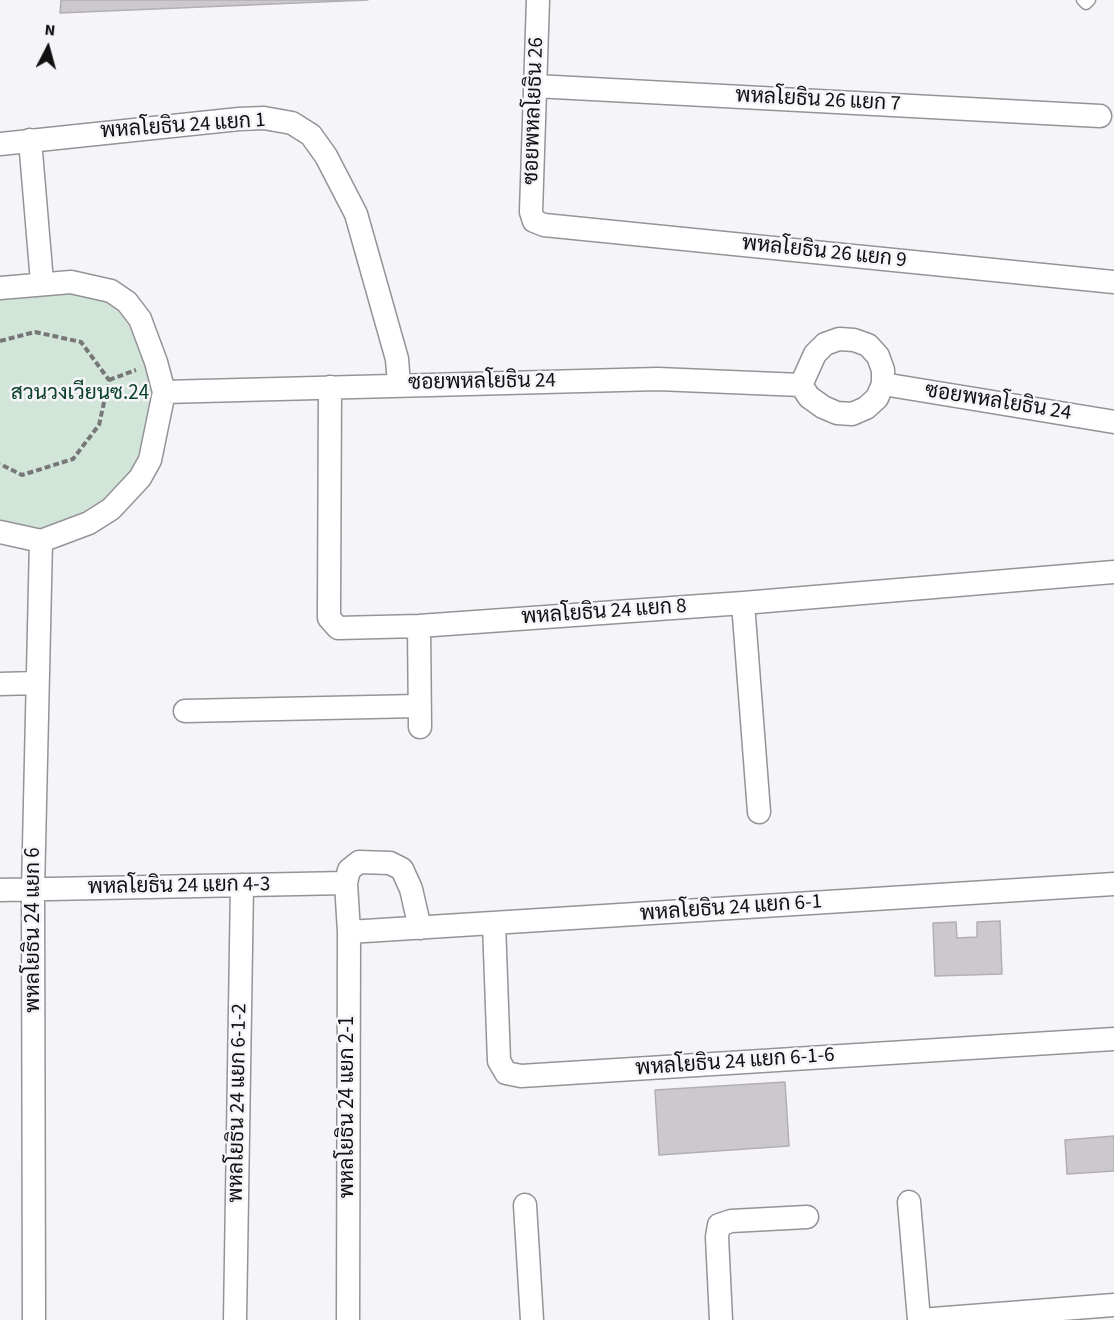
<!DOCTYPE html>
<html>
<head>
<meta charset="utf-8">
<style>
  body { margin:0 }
  #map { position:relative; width:1114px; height:1320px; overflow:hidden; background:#f5f5f9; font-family:"Source Sans 3",sans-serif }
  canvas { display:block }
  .north { position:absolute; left:18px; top:18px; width:60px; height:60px; -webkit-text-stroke:4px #f5f5f9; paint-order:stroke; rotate:6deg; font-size:16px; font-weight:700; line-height:24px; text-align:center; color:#101011 }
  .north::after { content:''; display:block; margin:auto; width:21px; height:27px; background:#101011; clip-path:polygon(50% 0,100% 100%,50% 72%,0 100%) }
</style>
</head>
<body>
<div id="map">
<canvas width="1114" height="1320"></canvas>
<div class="north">N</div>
</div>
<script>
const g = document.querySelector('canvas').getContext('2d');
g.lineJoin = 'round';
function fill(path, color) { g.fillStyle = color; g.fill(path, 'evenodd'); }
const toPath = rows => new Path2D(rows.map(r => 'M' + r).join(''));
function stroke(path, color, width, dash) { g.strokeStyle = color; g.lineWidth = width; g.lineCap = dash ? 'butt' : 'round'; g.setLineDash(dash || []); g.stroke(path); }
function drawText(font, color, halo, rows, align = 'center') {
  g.font = font + ' "Source Sans 3",Sarabun,sans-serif'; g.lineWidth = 5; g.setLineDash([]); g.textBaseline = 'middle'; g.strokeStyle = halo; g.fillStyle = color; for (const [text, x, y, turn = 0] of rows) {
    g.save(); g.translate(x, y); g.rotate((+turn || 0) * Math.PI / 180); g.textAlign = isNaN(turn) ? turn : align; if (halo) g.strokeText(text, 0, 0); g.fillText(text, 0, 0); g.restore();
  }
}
fill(toPath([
  [94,286,140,319,161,380,156,436,120,500,62,535,0,531,0,289]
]), '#d2e5d9');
const building = toPath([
  [61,0,368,0,60,13,61,0],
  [1000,921,1002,974,935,976,933,923,956,922,957,938,977,937,977,922,1000,921],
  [785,1082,789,1146,659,1155,655,1090,785,1082],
  [1114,1136,1114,1171,1067,1174,1065,1140,1114,1136]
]);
fill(building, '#ccc8cc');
stroke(building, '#b2afb3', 1.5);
const service = toPath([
  [1082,0,1086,4,1090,0]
]);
const minor = toPath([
  [538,0,531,212,534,221,544,225,1114,282],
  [535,86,1100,116],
  [30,140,42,282],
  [0,144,239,119,264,118,292,123,311,135,326,156,356,214,397,359,399,385],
  [0,288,71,282,111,291,127,302,140,319,156,362,164,392,150,460,140,478,111,509,89,523,41,541,0,532],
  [839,339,854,340,868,345,878,356,883,370,883,384,877,398,866,408,852,414,837,413,823,407,809,397,801,385,815,354,825,344,839,339],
  [883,384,1114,422],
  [330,387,329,607,329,618,338,628,419,626,743,603,1114,572],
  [164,392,658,379,801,385],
  [743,603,759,812],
  [419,626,420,727],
  [0,684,36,683],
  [185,711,418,706],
  [346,883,349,870,359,862,390,863,402,869,411,889,420,928],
  [0,890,346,883,349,932,348,1320],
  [494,924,499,1061,506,1073,521,1076,1114,1039],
  [349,932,1114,884],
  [909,1202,919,1320],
  [525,1205,532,1320],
  [34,1320,33,890,41,541],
  [235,1320,242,885],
  [721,1320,717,1237,719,1225,731,1221,807,1217],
  [920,1320,1114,1305]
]);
stroke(service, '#949398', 13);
stroke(minor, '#949398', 25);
stroke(toPath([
  [0,341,35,332,81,342,109,380,99,425,73,459,22,475,0,464],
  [109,380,136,370]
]), '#77777a', 4, [6, 3]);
stroke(service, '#fff', 10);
stroke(minor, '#fff', 22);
drawText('21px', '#101011', '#f5f5f9', [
  ["พหลโยธิน 26 แยก 7",818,101,3],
  ["ซอยพหลโยธิน 26",535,111,-88],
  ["พหลโยธิน 24 แยก 1",183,127,-4],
  ["พหลโยธิน 26 แยก 9",824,253,6],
  ["ซอยพหลโยธิน 24",482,383,-1],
  ["ซอยพหลโยธิน 24",998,403,9],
  ["พหลโยธิน 24 แยก 8",604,613,-4],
  ["พหลโยธิน 24 แยก 4-3",179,887,-1],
  ["พหลโยธิน 24 แยก 6-1",731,909,-4],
  ["พหลโยธิน 24 แยก 6",34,930,-90],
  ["พหลโยธิน 24 แยก 6-1-6",735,1063,-4],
  ["พหลโยธิน 24 แยก 6-1-2",239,1103,-89],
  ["พหลโยธิน 24 แยก 2-1",348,1107,-90]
]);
drawText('21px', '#0a4128', '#f5f5f9', [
  ["สวนวงเวียนซ.24",80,394]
]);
</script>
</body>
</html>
